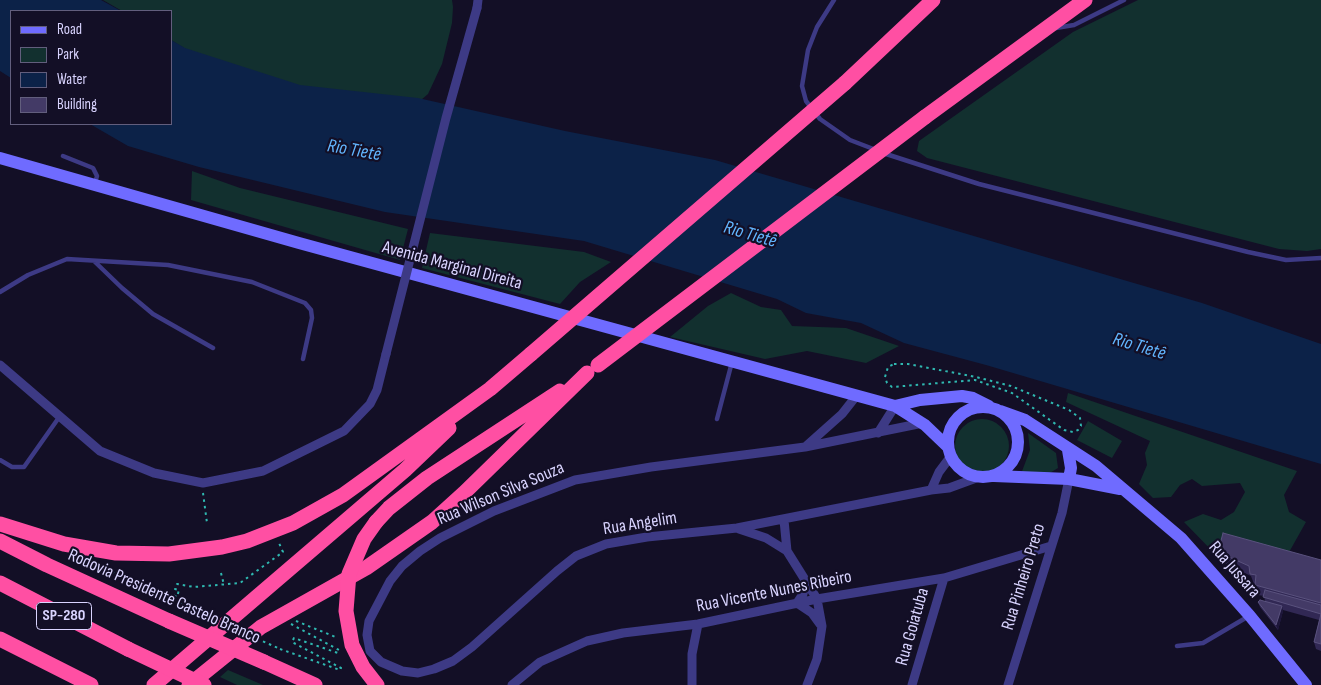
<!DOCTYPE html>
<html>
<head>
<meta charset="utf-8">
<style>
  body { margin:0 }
  #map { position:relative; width:1321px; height:685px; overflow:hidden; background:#130f26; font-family:"Sofia Sans Condensed",sans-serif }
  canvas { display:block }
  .legend { position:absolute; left:10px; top:10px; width:162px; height:115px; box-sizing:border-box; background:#130f26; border:1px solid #625e7d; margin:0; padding:6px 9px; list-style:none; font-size:15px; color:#d9d4ff }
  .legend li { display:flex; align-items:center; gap:10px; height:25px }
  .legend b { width:25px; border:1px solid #625e7d }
</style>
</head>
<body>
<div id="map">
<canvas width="1321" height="685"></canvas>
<ul class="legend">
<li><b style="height:6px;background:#6f6bff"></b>Road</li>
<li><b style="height:14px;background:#12302f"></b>Park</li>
<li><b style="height:14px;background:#0c2248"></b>Water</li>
<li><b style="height:14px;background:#433a66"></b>Building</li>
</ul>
</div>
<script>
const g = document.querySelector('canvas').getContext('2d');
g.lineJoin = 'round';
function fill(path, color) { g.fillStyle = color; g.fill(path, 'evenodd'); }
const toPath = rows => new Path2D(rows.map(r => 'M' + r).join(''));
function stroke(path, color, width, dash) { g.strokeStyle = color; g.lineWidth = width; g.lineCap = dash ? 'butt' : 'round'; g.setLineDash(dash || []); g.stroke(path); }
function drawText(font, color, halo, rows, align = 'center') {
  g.font = font + ' "Sofia Sans Condensed",sans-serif'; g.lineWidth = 4.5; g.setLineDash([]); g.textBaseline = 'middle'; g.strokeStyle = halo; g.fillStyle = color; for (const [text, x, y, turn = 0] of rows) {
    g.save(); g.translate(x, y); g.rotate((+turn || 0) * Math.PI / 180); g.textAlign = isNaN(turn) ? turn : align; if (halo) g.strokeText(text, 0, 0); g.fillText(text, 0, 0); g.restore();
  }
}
fill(toPath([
  [103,0,452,0,453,7,452,23,442,64,428,94,421,100,344,100,197,56,171,40,171,11,122,11],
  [1138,0,1321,0,1321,249,1307,251,1279,249,927,158,917,151,919,141,1073,32],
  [192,171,240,188,408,229,400,260,191,200],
  [430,233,584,252,611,262,580,282,560,304,422,268],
  [731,293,761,307,781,310,792,326,846,328,899,346,866,363,807,351,765,359,670,337,708,306],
  [1068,393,1297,471,1284,495,1289,512,1306,522,1288,554,1225,541,1218,557,1184,522,1203,514,1221,520,1234,512,1245,492,1240,483,1202,486,1192,479,1180,485,1171,497,1153,498,1139,484,1147,465,1145,453,1150,441,1066,402],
  '955 446a27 27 0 1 1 54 0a27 27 0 1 1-54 0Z',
  [1088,421,1122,441,1112,458,1077,440],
  [1028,433,1056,453,1058,468,1048,474,1021,474,1030,450],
  [228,670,263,685,237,685,220,677]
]), '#12302f');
fill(toPath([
  [0,0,101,0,121,11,11,11,11,78,0,71],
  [171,40,185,48,300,85,418,98,565,131,715,160,1202,303,1321,344,1321,464,986,365,904,343,861,323,806,313,777,299,584,241,385,212,199,167,128,146,90,124,171,124]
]), '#0c2248');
stroke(toPath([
  [894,364,908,364,976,377,1011,386,1069,410,1080,418,1081,426,1078,430,1073,432,1064,430,1012,393,975,380,892,387,887,383,885,377,888,367,894,364],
  [203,493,207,523],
  [98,562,97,565,180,604],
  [221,573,224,585],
  [171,600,173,595,177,597,179,590,175,589,177,584,194,587,240,583,283,552,279,543],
  [296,621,338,638],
  [280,649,340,670,341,668,292,642,294,638,338,653,339,650,291,624]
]), '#2fb8b0', 2, [2.5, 4]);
stroke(toPath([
  [834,0,817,27,808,50,802,86,806,101,820,119,850,140,876,150],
  [1056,28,1074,25,1124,0],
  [883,153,979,184,1248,252,1286,260,1321,258],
  [63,156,93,168,97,176,95,183],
  [94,261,122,288,153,314,213,348],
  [0,292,28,275,67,259,168,265,252,282,305,303,311,310,312,318,303,359],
  [717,419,732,362],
  [0,460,12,467,24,467,60,416],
  [1177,646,1203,643,1249,616]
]), '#3d3a85', 4.5);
stroke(toPath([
  [477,8,478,0],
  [0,365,100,451,154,473,203,483,263,471,344,431,370,404,377,390,386,354],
  [923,423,805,447,651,467,575,480,494,511,440,538,420,551,402,566,390,581,369,621,367,635,370,651,381,662,402,671,418,673,434,669,453,661,472,647,557,571,576,556,606,544,647,537,737,528,931,490,949,488,979,477],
  [878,433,895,406],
  [805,447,842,414,857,395],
  [931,490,939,472,951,456],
  [784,520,787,551,817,599,822,626,817,659,807,685],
  [739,529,766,538,787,551],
  [806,582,803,594,797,603,812,613,820,624],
  [512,685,540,662,587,641,623,633,698,624,817,599,944,578,1051,546],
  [692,685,692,654,698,624],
  [912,685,944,578],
  [1008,685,1062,513,1069,479]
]), '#3d3a85', 9);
stroke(toPath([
  [0,158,299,243,895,406,925,425,948,447],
  [895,406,920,400,962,396,973,398,989,406],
  '948 442a35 35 0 1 1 70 0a35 35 0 1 1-70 0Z',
  [1000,411,1025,420,1096,466,1181,538,1250,616,1306,685],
  [1068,450,1071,468,1069,479],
  [994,476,1069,479,1120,489]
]), '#6f6bff', 12);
stroke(toPath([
  [845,83,933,0],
  [925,117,1085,0],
  [376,522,389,508,427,478,560,391],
  [0,524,64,544,116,553,169,554,222,547,247,541,293,523,343,495,490,389,531,354],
  [0,541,47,565,169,621],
  [0,583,128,649],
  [0,639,91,685],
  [264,662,315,685],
  [154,685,405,470,449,428],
  [189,685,261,627,366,568,432,522,464,493,587,373]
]), '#ff4fa3', 15);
stroke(toPath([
  [180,604,280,649]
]), '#2fb8b0', 2, [2.5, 4]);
stroke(toPath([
  [386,354,446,118,477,8]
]), '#3d3a85', 9);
stroke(toPath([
  [531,354,845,83],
  [598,365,925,117],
  [376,522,364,539,349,574,346,611,352,645,363,667,377,685],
  [169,621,264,662],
  [128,649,204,685]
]), '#ff4fa3', 15);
fill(toPath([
  [1218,552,1321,560,1321,651,1316,649,1314,642,1319,620,1283,610,1283,611,1278,630,1260,607,1258,602,1265,601,1264,596,1258,595,1251,576,1221,562]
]), '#312854');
fill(toPath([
  [1282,606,1283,611,1278,630,1276,625]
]), '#1d163a');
const building = toPath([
  [1223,533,1321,560,1321,603,1255,585,1256,575,1250,574,1249,566,1218,552,1223,533],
  [1265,590,1321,605,1321,614,1263,597,1265,590],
  [1260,600,1282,606,1276,625,1258,602,1260,600],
  [1321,614,1321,644,1314,642,1321,614]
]);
fill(building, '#433a66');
stroke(building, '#5a527e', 1);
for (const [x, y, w] of [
  [64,616,55]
]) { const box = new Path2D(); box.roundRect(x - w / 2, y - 13.5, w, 27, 4); g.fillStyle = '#130f26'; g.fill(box); stroke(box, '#d9d4ff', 1); }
drawText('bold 16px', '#d9d4ff', null, [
  ["SP-280",64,616]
]);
drawText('18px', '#d9d4ff', '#130f26', [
  ["Avenida Marginal Direita",452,266,15],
  ["Rua Wilson Silva Souza",501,494,-23],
  ["Rua Angelim",640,524,-9],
  ["Rua Jussara",1234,570,49],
  ["Rua Pinheiro Preto",1024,577,-73],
  ["Rua Vicente Nunes Ribeiro",774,592,-11],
  ["Rodovia Presidente Castelo Branco",164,597,24],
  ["Rua Goiatuba",913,627,-74]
]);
drawText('italic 19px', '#62b6ff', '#130f26', [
  ["Rio Tietê",354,151,10],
  ["Rio Tietê",750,235,16],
  ["Rio Tietê",1139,347,17]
]);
</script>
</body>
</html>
